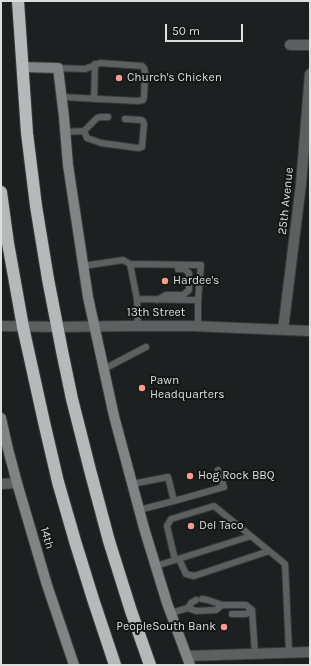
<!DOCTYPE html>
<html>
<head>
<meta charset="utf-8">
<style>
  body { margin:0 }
  #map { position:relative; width:311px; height:666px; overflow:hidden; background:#1d2020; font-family:Karla,sans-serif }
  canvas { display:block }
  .frame { position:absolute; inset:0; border:2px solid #dcdfde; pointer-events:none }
  .scale { position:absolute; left:165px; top:24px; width:78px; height:18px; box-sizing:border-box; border:2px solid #dcdfde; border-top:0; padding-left:5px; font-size:12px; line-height:14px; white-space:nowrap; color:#dcdfde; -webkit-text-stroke:3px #141716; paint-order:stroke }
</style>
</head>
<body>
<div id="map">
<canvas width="311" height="666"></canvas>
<div class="frame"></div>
<div class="scale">50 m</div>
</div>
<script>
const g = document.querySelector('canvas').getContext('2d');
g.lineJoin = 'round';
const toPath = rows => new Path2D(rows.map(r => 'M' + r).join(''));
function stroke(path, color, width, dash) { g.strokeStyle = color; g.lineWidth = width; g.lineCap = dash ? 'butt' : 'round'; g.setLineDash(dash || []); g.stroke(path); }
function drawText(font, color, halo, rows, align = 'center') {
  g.font = font + ' Karla,sans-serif'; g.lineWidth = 4; g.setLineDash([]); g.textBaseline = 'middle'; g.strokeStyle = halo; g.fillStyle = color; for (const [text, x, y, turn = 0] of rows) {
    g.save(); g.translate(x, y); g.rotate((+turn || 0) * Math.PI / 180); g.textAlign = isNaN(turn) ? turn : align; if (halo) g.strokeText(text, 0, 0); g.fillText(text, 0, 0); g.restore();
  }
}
const lane = toPath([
  [58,68,85,69,100,63,142,66,144,68,145,72,144,97,143,100,138,101,61,97],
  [94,99,95,64],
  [108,117,101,117,97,118,84,131,87,138,101,143,138,148,142,147,144,124,143,121,141,120,125,119],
  [65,132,84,131],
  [130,264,137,299,138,326],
  [83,266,123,260,130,264,201,265,198,300,198,327],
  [137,299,198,300],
  [157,300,166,295,183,295,189,290,189,273,184,269,178,269],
  [104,369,146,347],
  [132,484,168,477,174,501],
  [139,510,174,501,224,487,218,470],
  [179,559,186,574,194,576,269,551],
  [175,560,167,526,171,519,214,506,251,536],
  [156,566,251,536,285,564,289,652],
  [202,599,208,600,222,605],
  [188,608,191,603,196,600],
  [171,613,188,608,196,611,216,610,222,605,246,605,252,610],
  [232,614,246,614,252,610,255,654]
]);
const street = toPath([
  [290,45,310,45],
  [1,326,57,327,130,326,192,326,310,331],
  [283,330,301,184,310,74],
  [1,484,17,483],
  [187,656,310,652]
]);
const secondary = toPath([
  [22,67,58,68,64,117,68,165,88,297,114,416,144,528,167,603,190,665],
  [1,418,8,449,17,483,47,585,74,665]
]);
const highway = toPath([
  [18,1,27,133,36,206,48,279,62,351,72,399,90,470,109,541,131,611,150,665],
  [1,192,8,243,23,327,44,422,58,482,75,541,93,599,115,665]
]);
stroke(lane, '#383b3b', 8);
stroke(street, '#383b3b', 12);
stroke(secondary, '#383b3b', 12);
stroke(highway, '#383b3b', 14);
stroke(lane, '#5d5f60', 6);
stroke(street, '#5d5f60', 10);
stroke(secondary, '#818384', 10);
stroke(highway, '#b5b9ba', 12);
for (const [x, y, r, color] of [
  [119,78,4,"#f59c92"],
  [165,281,4,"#f59c92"],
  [142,388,4,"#f59c92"],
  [190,476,4,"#f59c92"],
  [191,526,4,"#f59c92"],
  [224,627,4,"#f59c92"]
]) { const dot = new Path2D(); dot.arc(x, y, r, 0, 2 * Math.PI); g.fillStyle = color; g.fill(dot); stroke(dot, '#141716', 1.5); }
drawText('12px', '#dcdfde', '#141716', [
  ["Church's Chicken",127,78],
  ["Hardee's",173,281],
  ["Pawn",150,381],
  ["Headquarters",150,395],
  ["Hog Rock BBQ",198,476],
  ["Del Taco",199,526],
  ["PeopleSouth Bank",216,627,"right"]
], 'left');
drawText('12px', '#dcdfde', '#141716', [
  ["25th Avenue",286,201,-84],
  ["13th Street",156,313],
  ["14th",47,538,74]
]);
</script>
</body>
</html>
